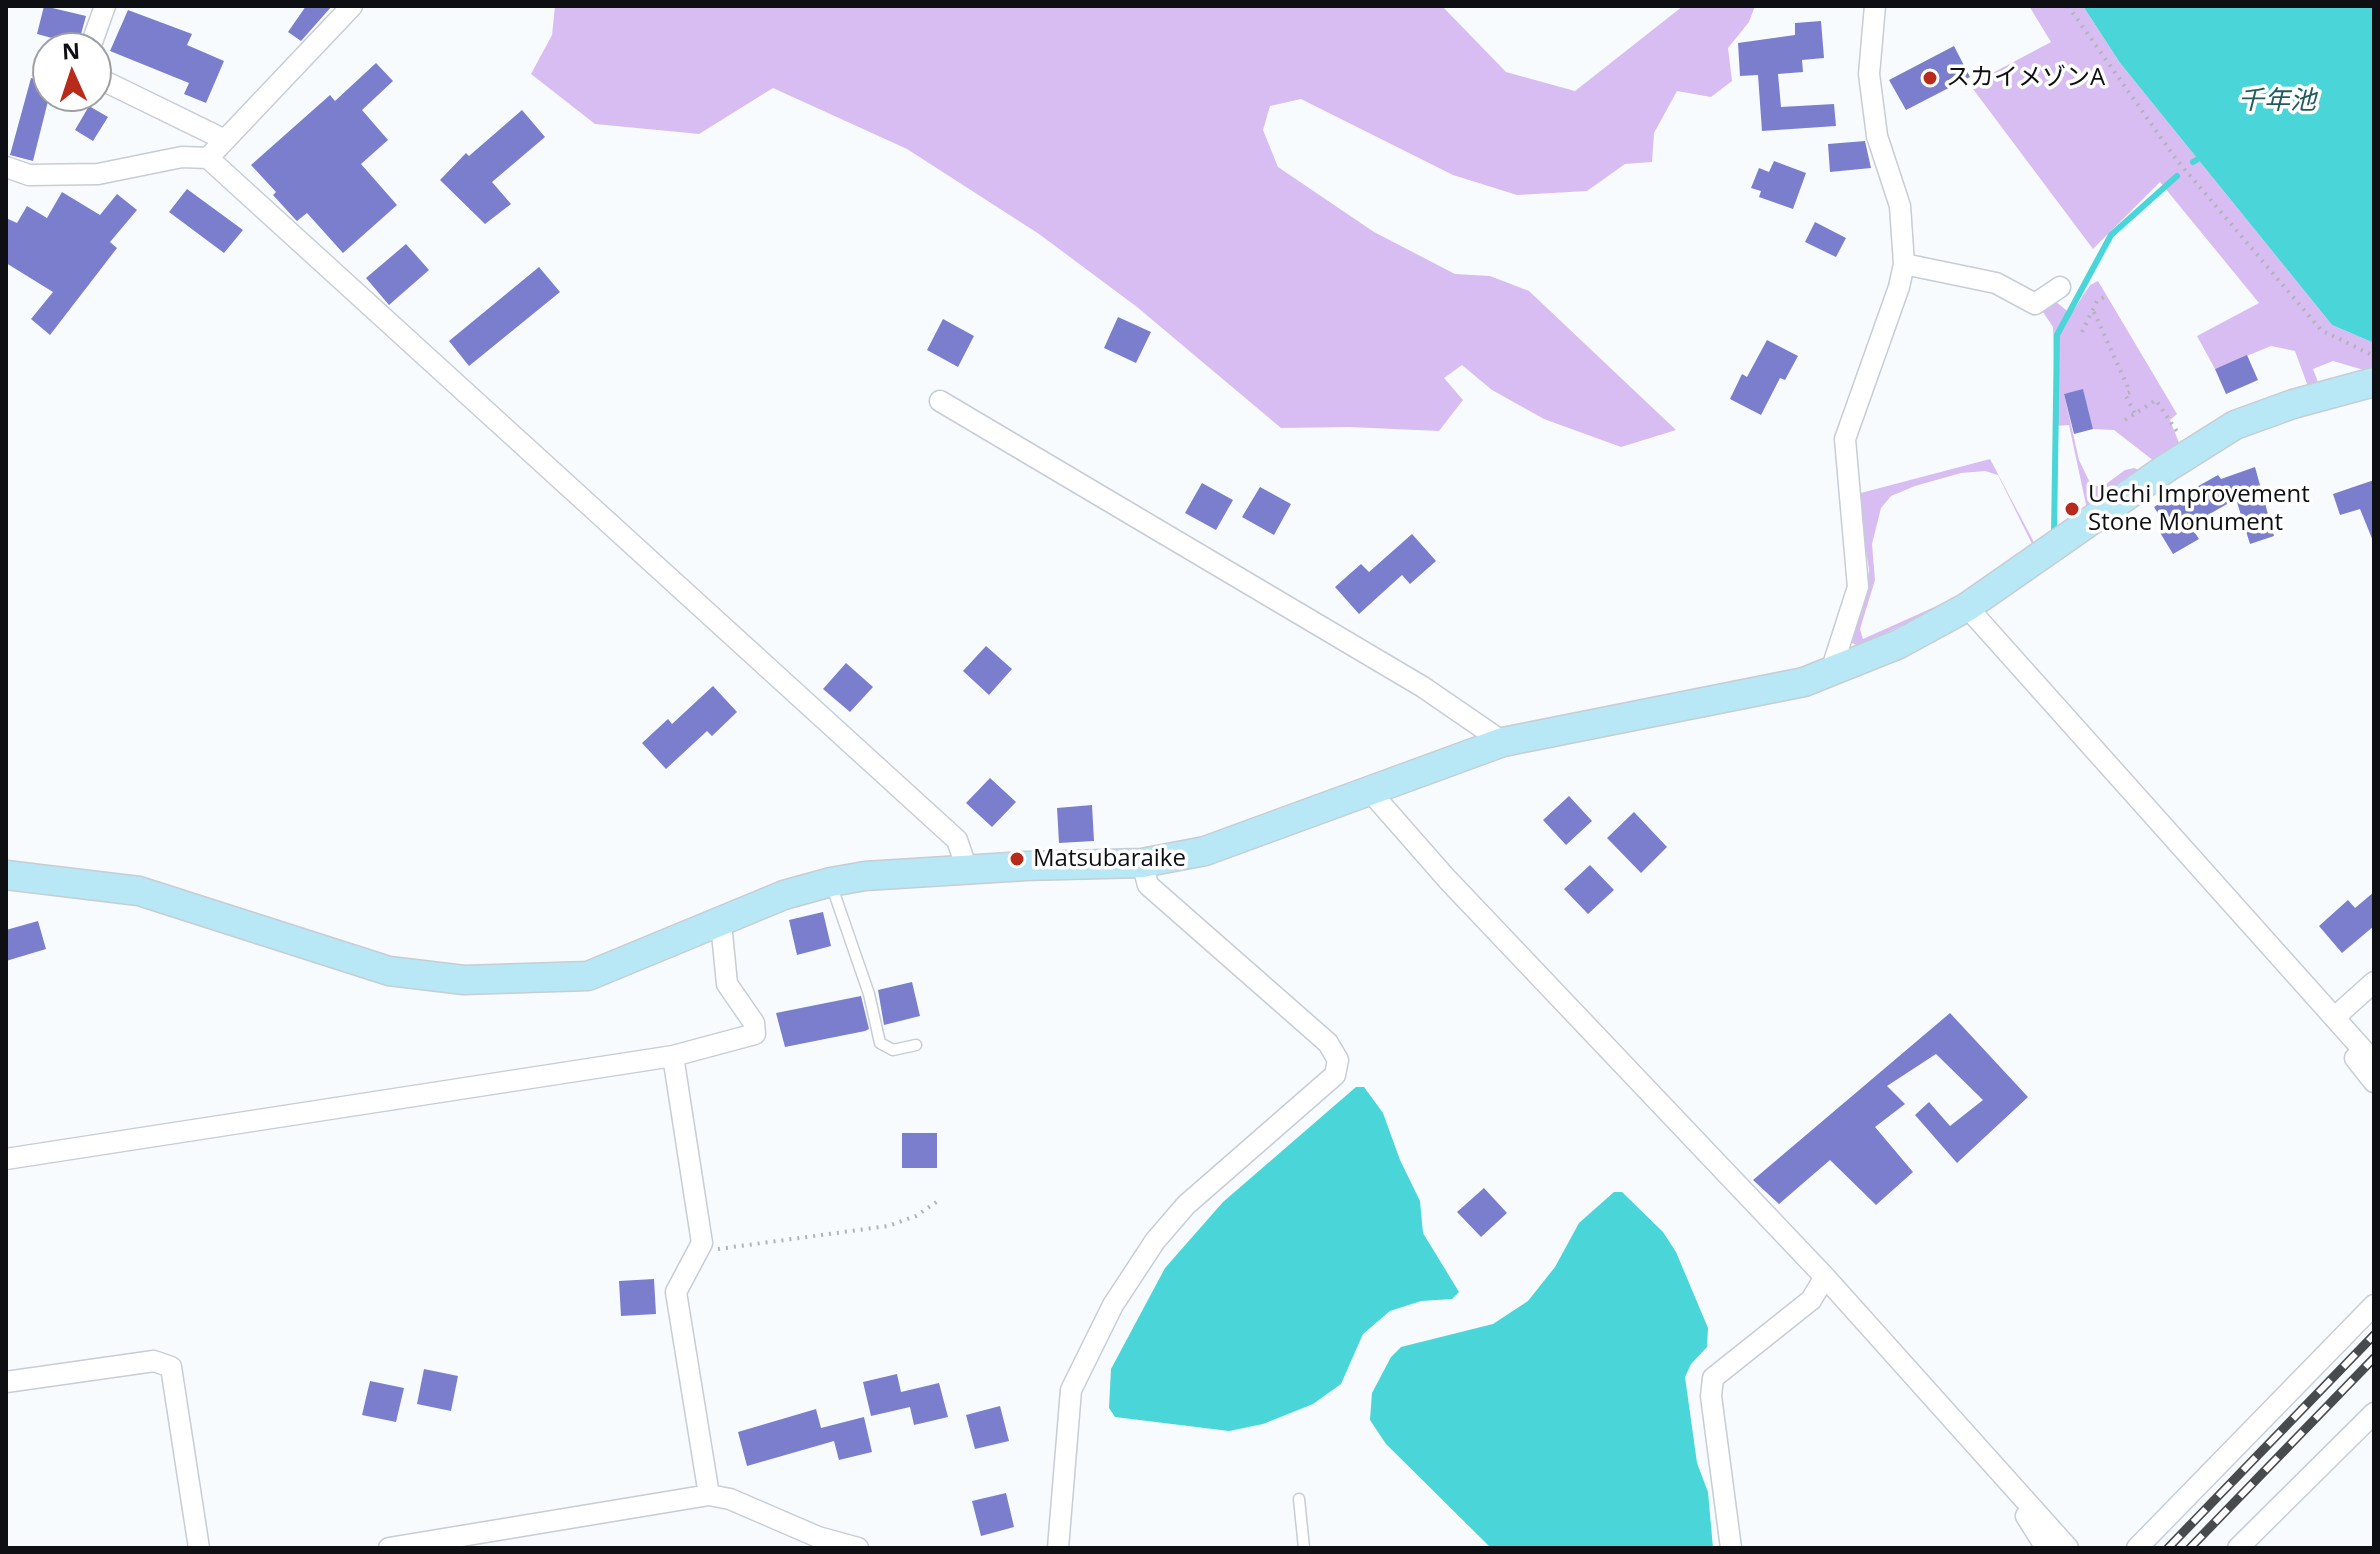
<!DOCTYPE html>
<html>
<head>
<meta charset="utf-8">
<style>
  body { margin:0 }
  #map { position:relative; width:2380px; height:1554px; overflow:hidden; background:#f8fbfe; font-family:"Open Sans",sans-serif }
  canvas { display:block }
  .frame { position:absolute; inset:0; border:8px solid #0d0f12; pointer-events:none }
  .north { position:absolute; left:32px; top:32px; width:80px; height:80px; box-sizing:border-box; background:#fff; border:2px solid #9e9fa0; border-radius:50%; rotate:357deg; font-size:22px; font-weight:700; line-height:32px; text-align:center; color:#0d0f12 }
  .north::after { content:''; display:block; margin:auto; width:28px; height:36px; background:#b82b1b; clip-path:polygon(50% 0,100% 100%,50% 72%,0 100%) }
</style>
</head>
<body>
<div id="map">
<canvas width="2380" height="1554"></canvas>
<div class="frame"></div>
<div class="north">N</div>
</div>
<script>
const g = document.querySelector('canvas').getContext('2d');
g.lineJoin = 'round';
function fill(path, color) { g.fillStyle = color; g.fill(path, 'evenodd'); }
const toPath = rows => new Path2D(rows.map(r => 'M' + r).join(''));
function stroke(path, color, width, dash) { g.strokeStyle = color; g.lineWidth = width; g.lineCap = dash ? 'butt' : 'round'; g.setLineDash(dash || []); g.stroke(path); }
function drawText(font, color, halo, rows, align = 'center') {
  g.font = font + ' "Open Sans","Noto Sans JP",sans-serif'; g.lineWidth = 7; g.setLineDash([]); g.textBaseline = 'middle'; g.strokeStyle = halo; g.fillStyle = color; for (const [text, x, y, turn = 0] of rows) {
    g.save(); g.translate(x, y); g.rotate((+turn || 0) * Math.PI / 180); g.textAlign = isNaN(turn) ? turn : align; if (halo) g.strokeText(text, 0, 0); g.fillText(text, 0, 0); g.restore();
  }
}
fill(toPath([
  [555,6,1442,6,1506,72,1575,91,1683,6,1755,6,1749,22,1728,48,1732,81,1711,97,1677,91,1654,133,1652,162,1625,164,1587,191,1517,195,1453,175,1301,99,1270,106,1263,130,1278,167,1374,232,1455,274,1490,276,1529,291,1676,430,1621,447,1544,419,1492,390,1462,365,1444,378,1463,400,1439,431,1349,427,1281,428,1137,307,1039,234,907,149,773,88,699,134,595,124,531,74,552,35],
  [2029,6,2083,6,2120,63,2332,325,2374,343,2374,373,2333,361,2313,369,2321,390,2310,392,2295,351,2271,346,2215,369,2197,336,2259,303,2160,182,2093,249,1970,85,2051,42],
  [2098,281,2177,414,2170,420,2179,443,2154,461,2114,430,2093,429,2083,390,2064,394,2079,460,2091,485,2102,487,2125,470,2134,468,2141,471,2088,514,2069,425,2055,426,2053,327,2043,312,2055,301,2071,314,2090,285],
  [1990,459,2038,550,1960,598,1877,637,1856,645,1850,642,1865,595,1869,570,1857,494],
  [1985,471,1998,475,2035,550,1959,596,1863,639,1860,629,1875,580,1872,544,1881,508,1891,496,1915,486,1961,473]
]), '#d8bdf3');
fill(toPath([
  [2083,6,2374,6,2374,343,2332,325,2120,63],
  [1356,1087,1364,1087,1383,1113,1400,1160,1420,1201,1423,1233,1459,1292,1452,1299,1421,1301,1390,1311,1363,1334,1341,1384,1313,1404,1263,1424,1229,1431,1115,1417,1109,1408,1111,1369,1165,1268,1223,1202],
  [1614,1192,1622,1192,1663,1232,1676,1252,1708,1328,1707,1347,1691,1364,1685,1377,1697,1463,1708,1492,1713,1548,1491,1548,1386,1444,1370,1420,1372,1393,1391,1357,1401,1347,1493,1324,1528,1301,1555,1267,1579,1223]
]), '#4ad5d8');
stroke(toPath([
  [2193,162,2198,159],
  [2054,535,2057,335,2111,235,2177,176]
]), '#4ad5d8', 6);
fill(toPath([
  [44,6,86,16,78,45,37,34],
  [306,6,332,6,301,41,288,32],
  [128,10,192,34,187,45,224,61,206,103,184,94,189,83,110,51],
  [1821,21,1824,58,1802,60,1803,72,1778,74,1781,107,1834,104,1836,126,1762,131,1758,75,1740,76,1738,43,1795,35,1795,23],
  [1954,46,1970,77,1906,110,1889,80],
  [376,63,393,81,362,110,388,140,361,164,397,205,343,253,307,213,297,221,294,218,273,195,276,192,251,165,330,95,335,101],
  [31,78,48,83,48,101,33,161,10,155],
  [89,106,108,117,93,141,75,130],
  [522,110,545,137,492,182,511,204,485,224,440,180,466,153,469,156],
  [1865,141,1871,168,1830,172,1828,144],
  [1774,161,1806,173,1793,209,1759,197,1761,191,1751,188,1759,168,1769,172],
  [187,189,243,230,224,253,169,212],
  [62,192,100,215,117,194,137,210,110,242,117,248,50,335,31,319,53,292,6,263,6,218,17,223,27,206,47,218],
  [1815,222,1846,238,1836,257,1805,242],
  [406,244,429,270,389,305,366,278],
  [539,267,560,292,469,366,449,341],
  [1118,317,1151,332,1136,363,1104,348],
  [943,319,974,336,958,367,927,350],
  [1767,340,1798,356,1785,380,1780,378,1761,415,1730,399,1742,374,1747,377],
  [2247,355,2258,380,2226,394,2215,369],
  [2083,389,2093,429,2074,434,2064,394],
  [2255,467,2274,536,2250,544,2236,499,2190,525,2199,539,2173,554,2159,531,2166,527,2154,507,2175,494,2177,498,2218,475,2221,479],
  [2374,480,2374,541,2373,541,2360,509,2340,515,2333,494],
  [1202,483,1233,500,1216,530,1185,513],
  [1260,487,1291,504,1274,535,1242,517],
  [1412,534,1436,561,1410,584,1402,575,1359,614,1335,587,1361,564,1369,572],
  [986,646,1012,669,989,695,963,671],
  [846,663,873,687,850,712,823,689],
  [713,686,737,712,712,736,707,731,666,769,642,743,668,719,672,724],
  [990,778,1016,802,992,827,966,803],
  [1569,796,1592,821,1566,845,1543,820],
  [1092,805,1094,841,1059,843,1057,808],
  [1634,812,1667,847,1641,873,1607,838],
  [1590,865,1614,890,1588,914,1564,889],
  [2374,892,2374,926,2342,953,2319,926,2348,900,2355,908],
  [823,912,831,946,797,955,789,920],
  [38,921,46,949,6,961,6,930],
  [912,982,920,1016,884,1025,878,990],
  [861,996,869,1029,865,1031,785,1047,776,1013],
  [1950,1013,2028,1097,1957,1163,1915,1115,1929,1102,1950,1126,1983,1100,1936,1054,1887,1086,1905,1104,1875,1127,1913,1172,1876,1205,1830,1160,1779,1204,1753,1180],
  [902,1133,937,1133,937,1168,902,1168],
  [1484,1188,1507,1213,1481,1237,1457,1212],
  [654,1279,656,1314,621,1316,619,1281],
  [424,1369,458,1376,451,1411,417,1404],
  [897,1374,901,1392,939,1383,948,1417,914,1425,910,1407,871,1416,863,1382],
  [370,1381,404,1388,396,1422,362,1415],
  [1000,1406,1009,1441,975,1449,966,1415],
  [816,1409,821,1428,864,1417,872,1452,839,1460,834,1441,747,1466,738,1432],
  [1006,1493,1014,1527,981,1536,972,1501]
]), '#7a7ecc');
const lane = toPath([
  [831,884,869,994,880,1043,893,1050,916,1045],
  [1299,1499,1304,1548]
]);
const street = toPath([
  [90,48,105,6],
  [96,77,225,140],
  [208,158,352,6],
  [6,167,29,175,98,174,182,157,208,158,957,840,968,872],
  [1904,264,1996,283,2035,304,2060,287],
  [940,401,1423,687,1503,742],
  [1967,607,2374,1062],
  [1831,671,1858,587,1845,439,1899,287,1904,264,1900,206,1877,136,1869,74,1875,6],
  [1368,789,1447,879,1825,1277,2068,1548],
  [2335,1017,2374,982],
  [2358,1055,2355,1058,2374,1082],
  [673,1056,702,1243,676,1292,709,1495],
  [6,1159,673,1056,755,1034,754,1023,727,984,721,923],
  [6,1382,154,1361,171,1367,199,1548],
  [2026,1516,2046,1548],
  [389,1548,709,1495,730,1499,818,1537,858,1548],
  [1058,1548,1071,1390,1113,1305,1155,1241,1186,1205,1335,1075,1338,1060,1328,1043,1148,885,1142,863],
  [1731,1548,1711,1396,1713,1378,1811,1300,1825,1277],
  [2137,1548,2374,1305],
  [2238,1548,2374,1413]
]);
const secondary = toPath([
  [6,875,139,891,389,971,464,980,588,976,784,895,831,882,865,876,1026,866,1142,863,1205,851,1503,742,1804,682,1899,644,1967,607,2165,469,2235,425,2293,404,2374,382]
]);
stroke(lane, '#c6cdd4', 13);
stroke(street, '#c6cdd4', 23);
stroke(secondary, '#c6cdd4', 31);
stroke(toPath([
  [2068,6,2176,159,2321,330,2374,356],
  [2094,312,2130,392,2125,394,2135,414],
  [2082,332,2097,301,2104,297],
  [2125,420,2156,400,2178,433],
  [718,1249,888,1226,916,1216,938,1201]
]), '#b1b4b7', 4, [2, 6]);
stroke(lane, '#fff', 10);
stroke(street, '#fff', 20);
stroke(secondary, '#b8e8f5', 28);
const rail = toPath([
  [2168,1548,2374,1335],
  [2190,1548,2374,1358]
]);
stroke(rail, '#484b4e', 9);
stroke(rail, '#fff', 6, [18]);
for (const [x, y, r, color] of [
  [1930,78,8,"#b82b1b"],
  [2072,509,8,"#b82b1b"],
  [1017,859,8,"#b82b1b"]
]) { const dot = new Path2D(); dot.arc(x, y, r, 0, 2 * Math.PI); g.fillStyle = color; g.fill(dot); stroke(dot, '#fff', 3); }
drawText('24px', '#0d0f12', '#fff', [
  ["スカイメゾンA",1946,78],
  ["Uechi Improvement",2088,495],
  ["Stone Monument",2088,523],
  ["Matsubaraike",1033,859]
], 'left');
drawText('italic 26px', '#225b5c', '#fff', [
  ["千年池",2277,102]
]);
</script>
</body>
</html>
